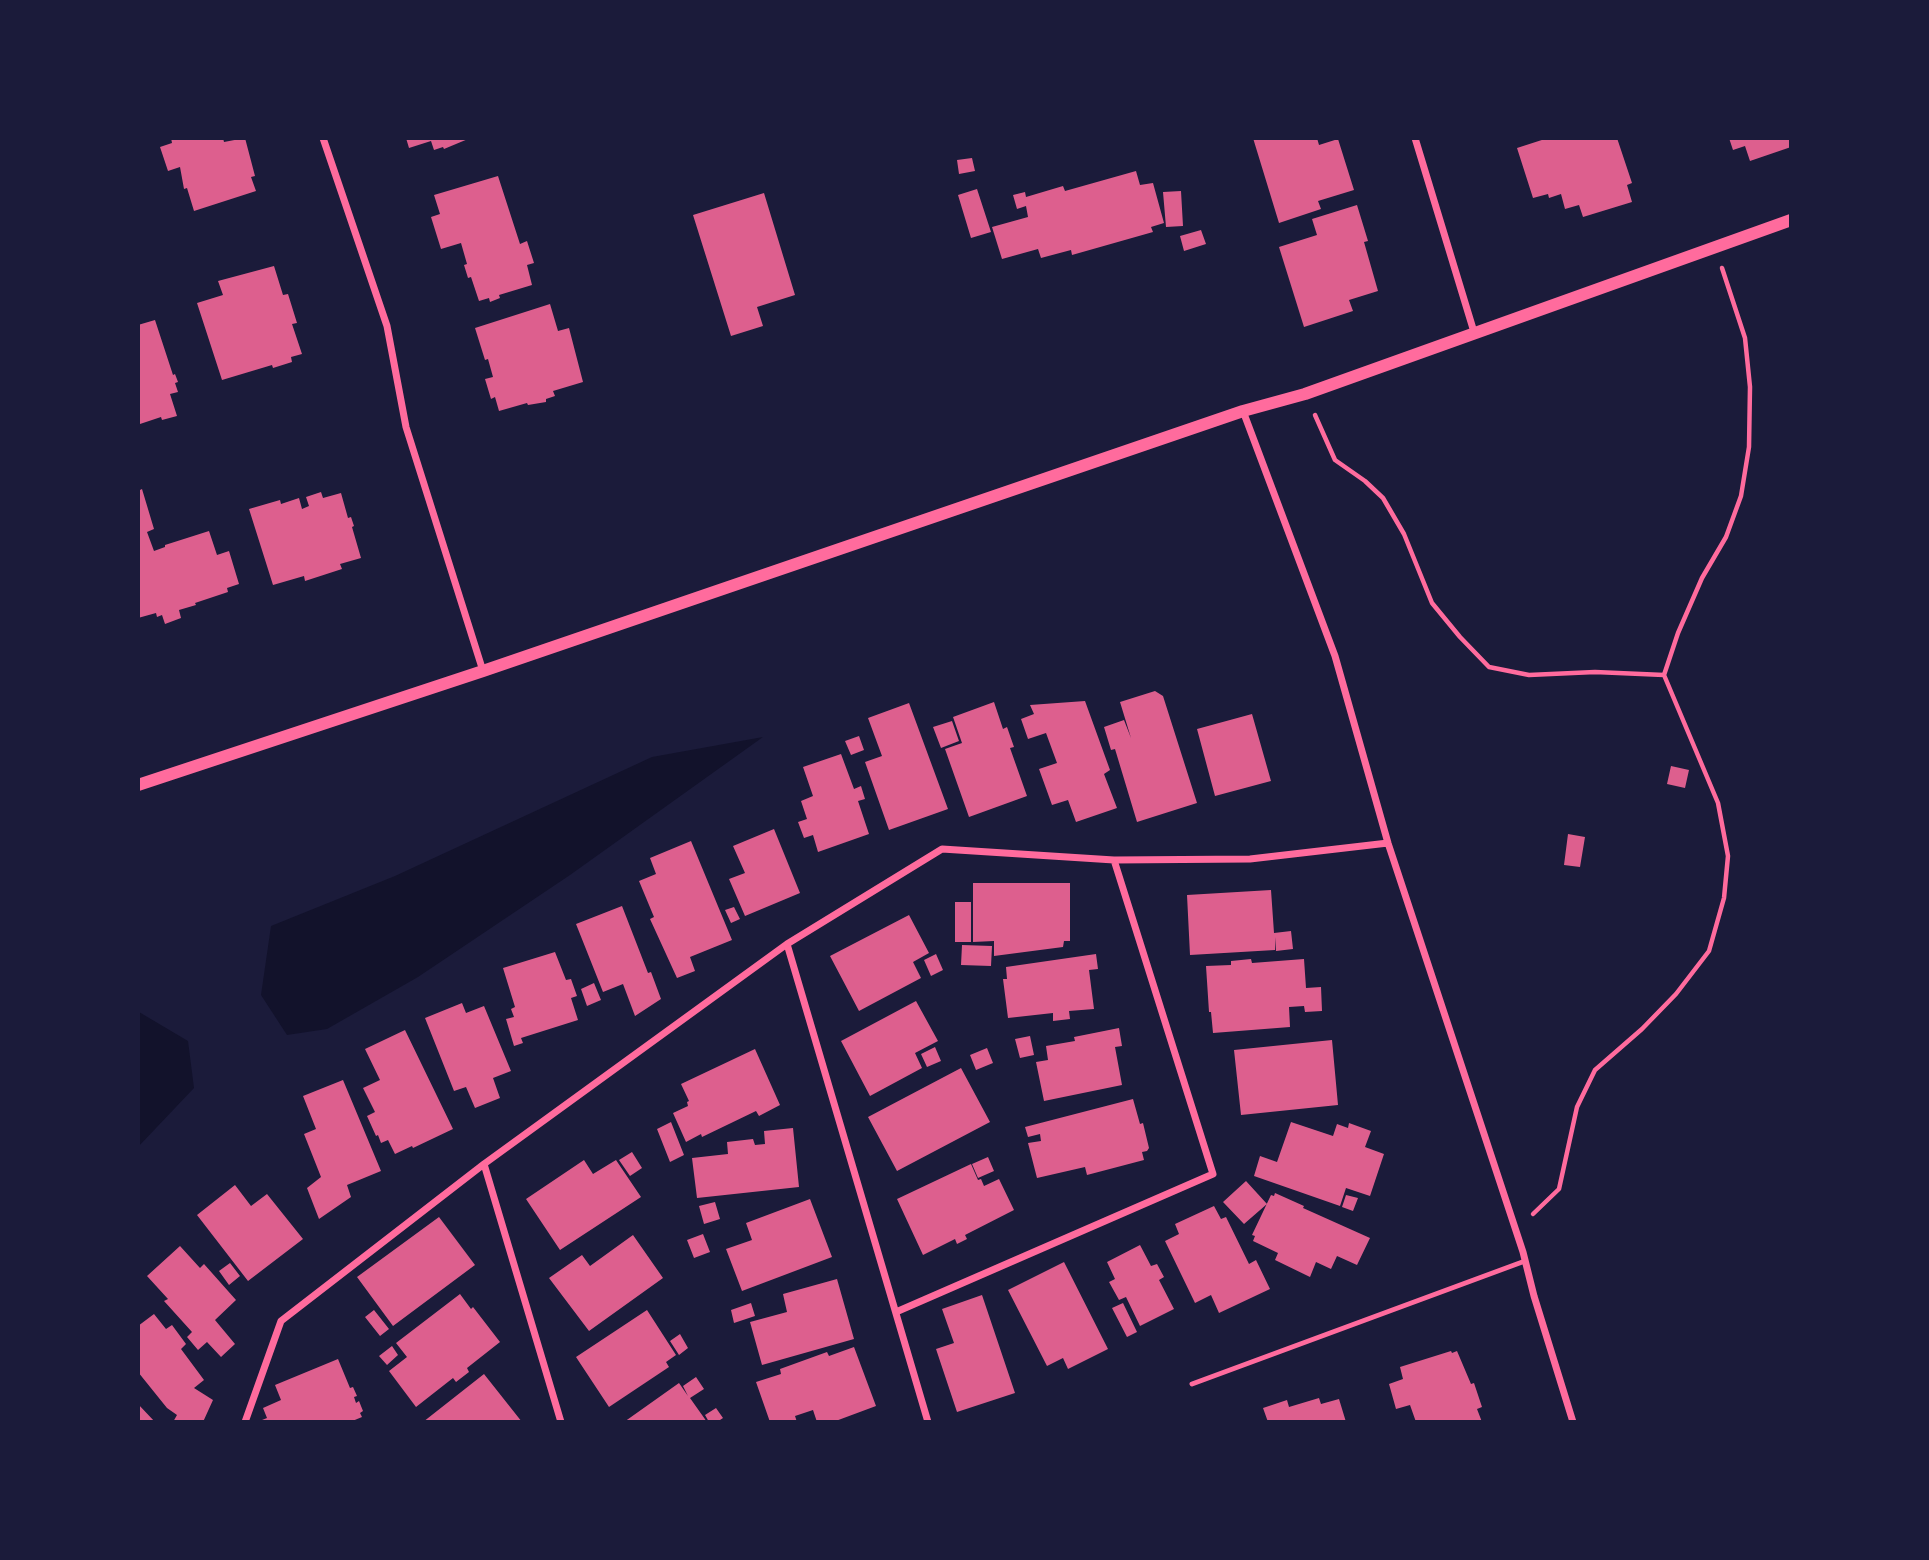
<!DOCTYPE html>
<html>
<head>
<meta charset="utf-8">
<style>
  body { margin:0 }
  #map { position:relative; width:1929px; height:1560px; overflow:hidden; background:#1b1b3a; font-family:"Titillium Web",sans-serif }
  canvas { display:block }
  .frame { position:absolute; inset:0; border:140px solid #1b1b3a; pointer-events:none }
</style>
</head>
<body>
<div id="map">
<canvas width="1929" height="1560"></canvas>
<div class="frame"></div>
</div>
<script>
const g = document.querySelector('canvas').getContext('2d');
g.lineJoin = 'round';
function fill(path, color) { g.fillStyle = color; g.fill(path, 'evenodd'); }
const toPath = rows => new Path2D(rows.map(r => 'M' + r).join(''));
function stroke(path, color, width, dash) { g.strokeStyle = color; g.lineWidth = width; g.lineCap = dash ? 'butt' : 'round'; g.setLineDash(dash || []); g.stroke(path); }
fill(toPath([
  [763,737,570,875,418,977,327,1029,287,1035,261,995,271,926,395,876,652,757],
  [139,1012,188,1041,194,1088,138,1147]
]), '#12122b');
fill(toPath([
  [171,138,223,138,224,142,245,138,255,176,251,177,256,191,194,211,187,188,184,189,180,167,168,171,160,147,172,143],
  [406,138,468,138,468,139,444,149,443,147,434,150,431,141,409,148],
  [1253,138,1317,138,1319,145,1338,139,1354,190,1318,201,1321,209,1279,223],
  [1548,138,1617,138,1632,183,1627,185,1632,202,1583,217,1579,205,1565,209,1561,194,1549,198,1548,194,1533,198,1517,148],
  [1729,138,1791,138,1791,147,1750,161,1745,146,1733,150],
  [972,158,975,171,959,174,957,160],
  [1136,171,1140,185,1153,183,1164,223,1151,227,1153,232,1072,255,1071,250,1041,258,1038,249,1002,259,992,227,1028,217,1026,206,1017,209,1013,195,1025,192,1026,197,1063,186,1065,191],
  [498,176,520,244,527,241,534,263,527,265,532,285,499,295,500,298,490,302,489,298,479,301,471,277,468,278,464,265,467,264,461,243,441,249,431,217,440,214,434,195],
  [977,189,991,232,971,238,958,195],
  [1181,191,1183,226,1166,227,1163,192],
  [764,193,795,295,757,307,763,326,731,336,693,215],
  [1357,205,1368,241,1364,242,1378,291,1349,300,1353,311,1304,327,1279,247,1317,235,1312,219],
  [1201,230,1206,244,1184,251,1180,236],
  [274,266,283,295,288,294,297,323,292,324,302,354,291,357,292,362,273,368,272,365,222,380,197,303,223,295,218,281],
  [550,304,558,331,569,328,583,382,553,391,555,396,546,399,546,402,528,405,527,403,499,411,495,397,491,399,485,379,493,377,488,359,485,360,475,328],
  [155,320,173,375,175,374,178,382,175,383,178,392,170,394,177,416,162,420,161,417,140,424,138,417,138,325],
  [142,489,154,529,147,532,154,551,165,547,165,545,209,531,217,555,229,551,239,584,227,588,228,592,195,603,196,605,179,610,181,618,165,624,162,615,157,617,156,613,138,618,138,491],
  [321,492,323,498,341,493,348,518,351,517,354,526,352,527,361,558,340,564,342,569,305,581,304,576,273,585,249,509,280,500,281,504,299,498,302,509,309,506,306,497],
  [1155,691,1163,696,1197,803,1137,822,1115,749,1111,750,1104,727,1124,720,1131,738,1120,702],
  [1085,701,1110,770,1104,774,1117,808,1076,822,1068,800,1052,805,1039,769,1057,763,1046,733,1028,739,1021,719,1034,714,1030,705],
  [994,702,1003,729,1007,727,1014,747,1010,748,1027,796,969,817,945,749,962,743,953,717],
  [909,703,948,809,889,830,865,762,882,756,868,718],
  [1252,714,1271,781,1215,796,1197,729],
  [952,721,959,741,941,748,933,727],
  [859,736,864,750,851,755,845,741],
  [841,754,854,789,861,786,865,799,858,801,869,834,818,852,813,835,804,838,798,822,807,819,801,801,813,796,803,767],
  [1671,766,1689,770,1685,788,1667,784],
  [774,829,800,893,745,916,729,879,745,873,733,846],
  [1568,834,1585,837,1580,867,1564,865],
  [691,841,732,940,690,957,695,971,677,978,650,919,654,917,639,881,656,874,650,858],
  [973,883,1070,883,1070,941,1064,941,1063,947,994,956,994,941,973,942],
  [1271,890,1274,933,1291,931,1293,949,1276,951,1275,937,1275,950,1190,955,1187,895],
  [955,902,971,902,971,942,955,942],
  [622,906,648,973,651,972,661,999,635,1016,623,984,603,992,576,924],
  [734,907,740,919,731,923,725,910],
  [909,915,929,953,913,962,921,978,859,1011,830,956],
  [962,945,992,946,991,966,961,965],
  [555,952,566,980,571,979,577,996,571,998,578,1020,521,1038,523,1043,514,1046,506,1019,514,1017,511,1009,515,1007,503,968],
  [936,954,943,970,931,976,924,960],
  [1096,954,1098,969,1089,970,1094,1009,1069,1011,1070,1019,1053,1021,1053,1013,1008,1018,1003,979,1007,979,1006,967],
  [1251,959,1252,963,1304,959,1306,988,1321,987,1322,1011,1305,1012,1304,1006,1289,1007,1290,1027,1213,1033,1211,1012,1209,1012,1206,966,1231,965,1231,961],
  [594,983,601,1000,587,1006,581,989],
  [916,1001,938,1041,915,1053,922,1068,870,1096,841,1041],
  [462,1003,466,1013,484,1006,511,1071,493,1078,500,1098,475,1108,466,1087,454,1091,425,1018],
  [1119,1028,1122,1046,1115,1047,1122,1085,1044,1101,1036,1062,1048,1060,1046,1046,1075,1041,1074,1037],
  [405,1030,453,1129,413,1148,412,1146,395,1154,388,1140,381,1143,378,1135,376,1136,367,1116,375,1112,363,1088,380,1080,365,1049],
  [1030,1036,1034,1055,1020,1058,1015,1039],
  [1332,1040,1338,1105,1241,1115,1234,1050],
  [935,1047,941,1061,927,1067,921,1054],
  [987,1048,993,1063,976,1070,970,1055],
  [755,1049,780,1105,759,1116,756,1111,702,1137,701,1134,686,1142,673,1113,688,1106,687,1102,689,1101,681,1084],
  [961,1068,990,1122,897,1171,868,1117],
  [343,1080,381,1171,347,1185,351,1197,319,1219,307,1188,321,1177,304,1134,316,1129,303,1096],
  [1133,1099,1140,1124,1143,1123,1149,1148,1147,1151,1142,1152,1144,1160,1087,1175,1085,1167,1037,1178,1028,1143,1041,1141,1040,1134,1028,1137,1025,1127],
  [671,1122,684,1155,670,1162,657,1129],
  [1291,1122,1333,1136,1337,1124,1348,1128,1349,1123,1371,1131,1365,1147,1384,1154,1370,1196,1346,1188,1340,1206,1254,1176,1260,1156,1277,1162],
  [793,1128,799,1187,697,1198,692,1158,728,1154,727,1142,753,1139,755,1145,765,1144,764,1131],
  [632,1152,642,1168,630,1176,619,1160],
  [988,1157,994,1171,978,1178,972,1164],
  [584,1160,593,1174,616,1160,641,1197,560,1250,526,1199],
  [971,1164,978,1180,981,1179,984,1186,999,1179,1014,1210,965,1235,967,1239,957,1244,955,1239,923,1255,897,1199],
  [1246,1181,1267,1204,1244,1224,1223,1202],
  [235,1185,251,1206,267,1194,303,1239,248,1281,197,1215],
  [1275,1193,1304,1206,1303,1208,1370,1238,1357,1265,1337,1256,1331,1269,1316,1262,1310,1277,1275,1260,1278,1253,1253,1241,1255,1236,1252,1235,1271,1195,1274,1196],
  [1346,1195,1358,1198,1353,1211,1342,1207],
  [810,1199,832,1257,742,1291,726,1249,752,1240,746,1223],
  [715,1202,720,1219,704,1224,699,1206],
  [1214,1206,1221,1219,1226,1217,1249,1264,1256,1260,1270,1289,1219,1313,1211,1295,1195,1303,1165,1241,1179,1234,1175,1224],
  [439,1217,475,1265,393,1326,357,1277],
  [703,1234,710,1252,694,1258,687,1240],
  [633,1235,663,1278,589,1331,549,1278,582,1255,590,1266],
  [1140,1245,1151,1266,1157,1264,1164,1277,1159,1280,1174,1309,1140,1326,1126,1297,1119,1300,1109,1282,1115,1279,1107,1262],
  [180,1246,200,1268,204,1264,236,1300,215,1320,235,1344,221,1357,207,1342,198,1350,187,1337,192,1332,164,1301,168,1299,147,1276],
  [1064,1262,1108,1349,1068,1369,1063,1358,1047,1366,1008,1290],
  [230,1263,240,1276,229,1285,219,1271],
  [837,1279,854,1339,762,1365,750,1322,787,1312,783,1294],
  [460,1294,471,1309,473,1307,500,1342,467,1368,469,1372,456,1382,453,1378,416,1407,389,1371,407,1357,396,1343],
  [982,1295,1015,1393,957,1412,936,1349,954,1343,942,1309],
  [751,1303,755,1316,734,1323,731,1310],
  [1123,1303,1137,1332,1127,1337,1112,1308],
  [374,1310,389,1329,380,1336,365,1317],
  [647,1310,676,1355,666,1362,669,1367,609,1407,576,1357],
  [154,1314,166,1329,172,1325,186,1344,181,1349,204,1380,194,1388,213,1400,203,1422,173,1422,177,1415,167,1408,138,1372,138,1326],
  [680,1334,688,1348,679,1355,670,1341],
  [392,1346,398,1355,387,1365,379,1356],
  [854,1347,876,1406,833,1422,817,1422,813,1410,795,1416,797,1422,770,1422,756,1382,781,1374,780,1369,827,1352,829,1356],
  [1451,1351,1452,1353,1457,1351,1471,1384,1474,1383,1482,1407,1477,1409,1482,1422,1416,1422,1410,1405,1396,1409,1389,1384,1403,1379,1400,1367],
  [338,1359,350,1388,353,1387,357,1396,354,1397,356,1403,359,1401,363,1411,360,1413,362,1417,350,1422,257,1422,267,1418,263,1408,281,1400,275,1385],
  [484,1374,522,1422,423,1422],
  [696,1377,704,1389,690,1398,707,1422,624,1422,679,1383,688,1396,683,1386],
  [1319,1398,1321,1404,1339,1399,1346,1422,1268,1422,1263,1408,1287,1400,1289,1407],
  [138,1404,155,1422,138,1422],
  [716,1408,723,1418,717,1422,709,1422,705,1415]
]), '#dd5f8e');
stroke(toPath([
  [1315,415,1335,460,1365,481,1383,498,1404,534,1432,603,1460,637,1489,667,1529,675,1595,672,1664,675],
  [1533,1214,1559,1189,1577,1107,1595,1070,1642,1029,1676,994,1709,951,1724,898,1728,856,1718,803,1664,675,1678,633,1702,578,1726,537,1741,496,1749,447,1750,387,1745,338,1722,268]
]), '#ff6b9d', 4.5);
stroke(toPath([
  [1192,1384,1525,1261]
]), '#ff6b9d', 5);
stroke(toPath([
  [323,138,387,326,406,427,483,671],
  [1415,138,1474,332],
  [1243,411,1335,656,1388,843,1523,1252,1534,1296,1573,1422],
  [787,944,928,1422],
  [484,1164,561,1422],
  [896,1312,1213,1174,1114,860],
  [245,1422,281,1321,484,1164,787,944,942,849,1114,860,1250,859,1388,843]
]), '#ff6b9d', 7);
stroke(toPath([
  [138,785,483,671,1243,411,1305,394,1791,220]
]), '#ff6b9d', 12);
</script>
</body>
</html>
